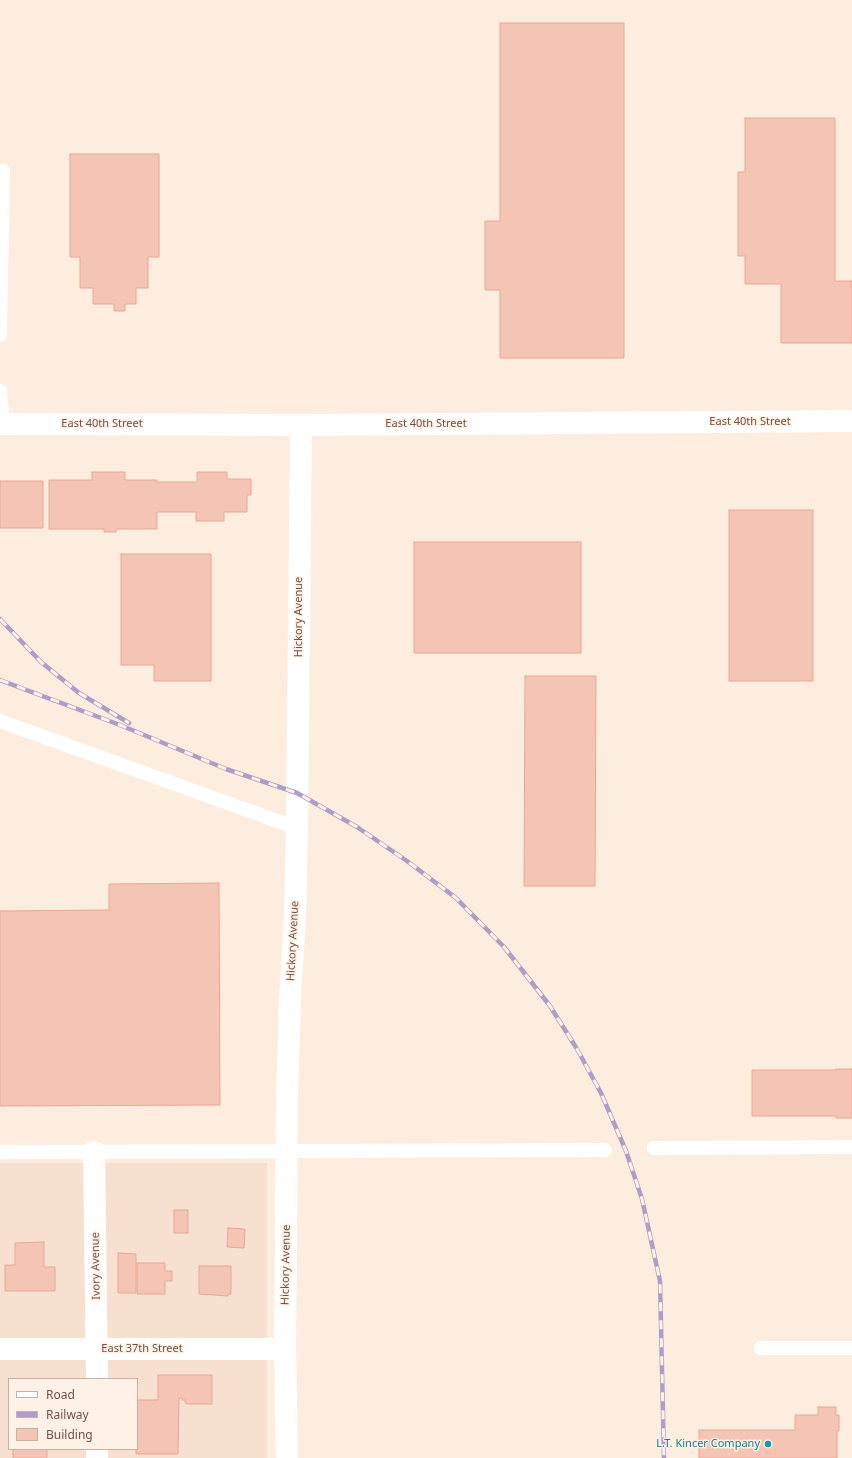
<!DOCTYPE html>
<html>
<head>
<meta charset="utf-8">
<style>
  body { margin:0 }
  #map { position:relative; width:852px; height:1458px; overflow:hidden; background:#fdedde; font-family:"Noto Sans",sans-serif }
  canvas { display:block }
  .legend { position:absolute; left:8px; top:1378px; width:130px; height:72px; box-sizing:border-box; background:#fff1e5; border:1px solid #c7b1a5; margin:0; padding:5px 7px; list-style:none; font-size:12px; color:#745045 }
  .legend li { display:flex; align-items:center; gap:8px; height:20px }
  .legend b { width:20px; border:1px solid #c7b1a5 }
</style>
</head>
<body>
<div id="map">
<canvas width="852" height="1458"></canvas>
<ul class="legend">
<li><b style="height:5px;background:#fff"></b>Road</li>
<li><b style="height:5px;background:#ae9dc6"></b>Railway</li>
<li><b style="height:11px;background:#f4c5b4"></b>Building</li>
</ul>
</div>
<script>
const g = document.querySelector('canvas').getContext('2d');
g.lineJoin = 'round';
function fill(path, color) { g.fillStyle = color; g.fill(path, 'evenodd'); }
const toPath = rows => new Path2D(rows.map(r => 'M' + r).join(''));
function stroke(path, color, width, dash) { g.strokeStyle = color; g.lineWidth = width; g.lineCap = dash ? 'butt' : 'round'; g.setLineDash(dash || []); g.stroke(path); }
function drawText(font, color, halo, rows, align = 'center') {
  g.font = font + ' "Noto Sans",sans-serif'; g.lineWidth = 3; g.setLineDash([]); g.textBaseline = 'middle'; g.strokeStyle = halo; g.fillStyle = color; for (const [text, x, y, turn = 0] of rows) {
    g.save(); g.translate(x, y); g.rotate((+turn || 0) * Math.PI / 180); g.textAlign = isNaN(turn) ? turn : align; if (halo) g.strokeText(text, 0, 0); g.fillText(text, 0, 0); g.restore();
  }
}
fill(toPath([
  [0,1163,267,1163,267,1458,0,1458],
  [9,1379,137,1379,137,1449,9,1449]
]), '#f7e0cf');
const building = toPath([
  [500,23,624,23,624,358,500,358,500,290,485,290,485,221,500,221,500,23],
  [745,118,835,118,835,281,852,281,852,343,781,343,781,284,745,284,745,256,738,256,738,172,745,172,745,118],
  [70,154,159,154,159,257,148,257,148,288,136,288,136,304,125,304,125,311,114,311,114,304,93,304,93,288,80,288,80,257,70,257,70,154],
  [92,472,125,472,125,480,157,480,157,482,197,482,197,472,227,472,227,479,251,479,251,495,247,495,247,512,224,512,224,521,196,521,196,512,157,512,157,529,116,529,116,532,104,532,104,529,49,529,49,480,92,480,92,472],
  [0,481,43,481,43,528,0,528,0,481],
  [729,510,813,510,813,681,729,681,729,510],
  [414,542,581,542,581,653,414,653,414,542],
  [121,554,211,554,211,681,154,681,154,665,121,665,121,554],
  [525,676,596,676,595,886,524,886,525,676],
  [219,883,220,1105,0,1106,0,911,109,910,109,884,219,883],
  [836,1069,852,1069,852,1118,836,1118,836,1116,752,1116,752,1070,836,1070,836,1069],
  [174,1210,188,1210,188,1233,174,1233,174,1210],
  [228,1228,245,1229,244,1248,227,1247,228,1228],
  [44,1242,44,1267,55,1267,55,1291,5,1291,5,1265,15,1265,15,1243,44,1242],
  [118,1253,136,1254,136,1293,118,1293,118,1253],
  [137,1263,165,1263,165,1271,172,1271,172,1281,165,1281,165,1294,137,1294,137,1263],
  [199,1266,231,1266,231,1294,228,1294,228,1296,199,1294,199,1266],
  [158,1375,212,1375,212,1404,189,1404,185,1403,185,1400,182,1400,182,1398,179,1398,178,1454,136,1454,136,1449,137,1449,137,1400,158,1400,158,1375],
  [818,1407,836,1407,836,1415,839,1415,839,1431,837,1431,837,1458,699,1458,699,1430,795,1430,795,1415,818,1415,818,1407],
  [13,1449,47,1449,47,1458,13,1458,13,1449]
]);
fill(building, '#f4c5b4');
stroke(building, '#e8a893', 1);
stroke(toPath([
  [0,335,3,171],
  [0,391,3,424],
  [0,721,297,828],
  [654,1148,852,1147],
  [0,1152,605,1150],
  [761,1348,852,1348]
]), '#fff', 14);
stroke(toPath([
  [0,424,301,425,852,421],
  [94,1152,97,1379],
  [0,1349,285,1349],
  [97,1449,97,1458],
  [287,1458,285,1349,287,1100,290,999,295,917,297,828,301,425]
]), '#fff', 22);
const rail = toPath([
  [0,619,41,662,79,693,129,723],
  [0,680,120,725,226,769,297,793,357,827,407,861,456,898,504,947,550,1006,577,1049,601,1093,626,1151,642,1199,660,1281,664,1458]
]);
stroke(rail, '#ae9dc6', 4.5);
stroke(rail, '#fff1e5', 3, [9]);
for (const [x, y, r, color] of [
  [768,1444,4,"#0f9aa8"]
]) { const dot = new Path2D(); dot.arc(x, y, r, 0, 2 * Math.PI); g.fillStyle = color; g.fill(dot); stroke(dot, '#fff1e5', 1.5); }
drawText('11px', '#745045', '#fff1e5', [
  ["East 40th Street",750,422],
  ["East 40th Street",102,424],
  ["East 40th Street",426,424],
  ["Hickory Avenue",299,617,-90],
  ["Hickory Avenue",293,941,-87],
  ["Hickory Avenue",286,1265,-89],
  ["Ivory Avenue",96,1266,-91],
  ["East 37th Street",142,1349]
]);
drawText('11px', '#0d838f', '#fff1e5', [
  ["L.T. Kincer Company",760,1444]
], 'right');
</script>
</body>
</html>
